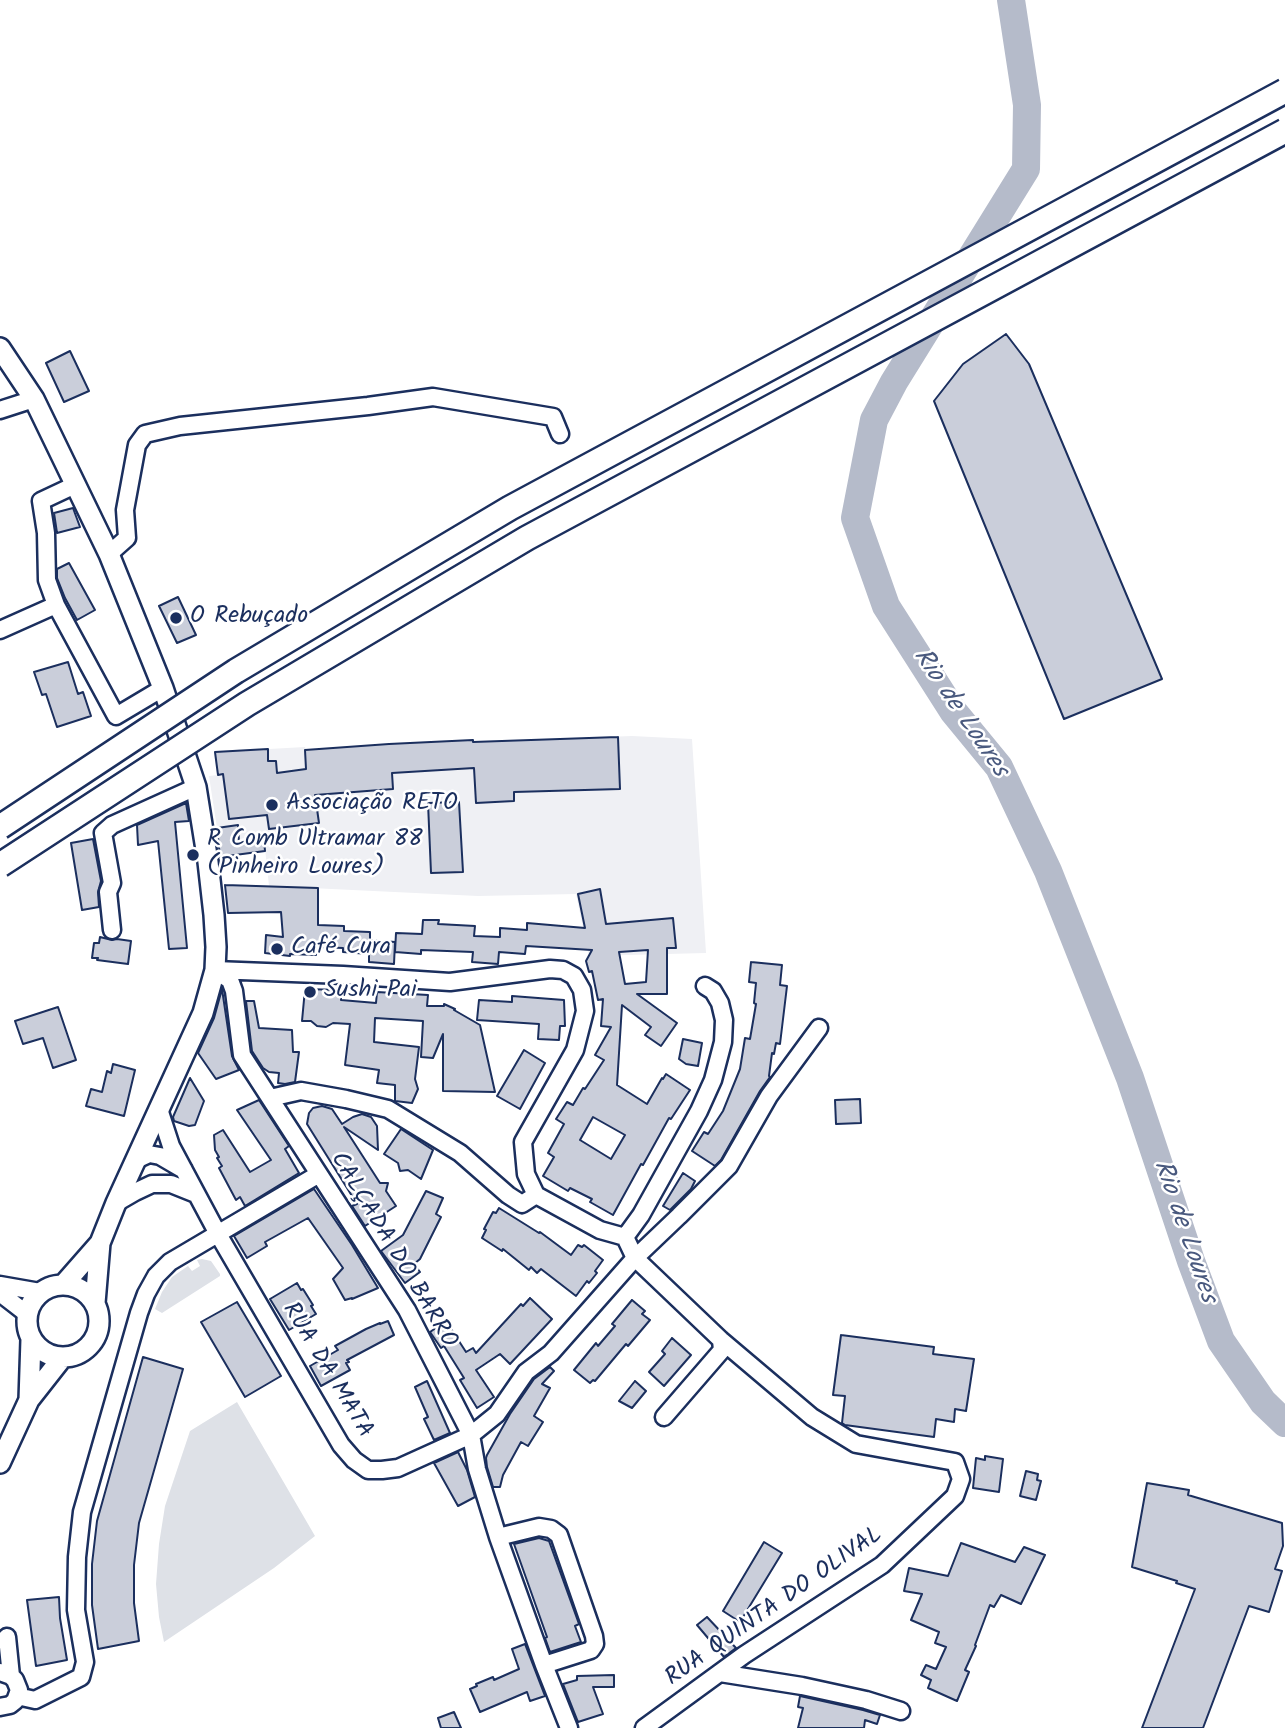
<!DOCTYPE html>
<html>
<head>
<meta charset="utf-8">
<style>
  body { margin:0 }
  canvas { display:block; background:#fff }
</style>
</head>
<body>
<canvas width="1285" height="1728"></canvas>
<script>
const g = document.querySelector('canvas').getContext('2d');
g.lineJoin = 'round';
function fill(path, color) { g.fillStyle = color; g.fill(path, 'evenodd'); }
const toPath = rows => new Path2D(rows.map(r => 'M' + r).join(''));
function stroke(path, color, width, dash) { g.strokeStyle = color; g.lineWidth = width; g.lineCap = dash ? 'butt' : 'round'; g.setLineDash(dash || []); g.stroke(path); }
function drawText(font, color, halo, rows, align = 'center') {
  g.font = font + ' Kalam,sans-serif'; g.lineWidth = 5; g.setLineDash([]); g.textBaseline = 'middle'; g.strokeStyle = halo; g.fillStyle = color; for (const [text, x, y, turn = 0] of rows) {
    g.save(); g.translate(x, y); g.rotate((+turn || 0) * Math.PI / 180); g.textAlign = isNaN(turn) ? turn : align; if (halo) g.strokeText(text, 0, 0); g.fillText(text, 0, 0); g.restore();
  }
}
fill(toPath([
  [632,736,692,739,706,953,589,956,576,894,478,896,269,886,264,839,239,842,238,825,217,828,209,776,218,775,215,752,305,747,306,750,389,744,473,740,474,742]
]), '#eff0f4');
fill(toPath([
  [202,1259,211,1261,220,1274,220,1276,162,1313,155,1309,162,1292,172,1277,188,1266,192,1271,200,1266,197,1260],
  [237,1402,315,1536,274,1568,164,1642,159,1617,156,1584,159,1544,165,1506,190,1431]
]), '#dee1e7');
stroke(toPath([
  [1011,0,1027,105,1026,169,894,382,874,420,855,518,886,606,953,711,999,767,1048,871,1130,1078,1191,1261,1221,1341,1263,1402,1285,1423]
]), '#b5bbca', 28);
const building = toPath([
  [1006,334,1029,364,1162,679,1064,719,934,401,963,364,1006,334],
  [70,351,89,391,64,402,46,363,70,351],
  [73,508,80,527,57,533,54,513,73,508],
  [69,563,95,610,77,620,65,598,57,578,57,569,69,563],
  [178,597,196,635,177,643,159,606,178,597],
  [68,662,78,694,83,692,91,716,57,727,46,694,42,695,34,672,68,662],
  [618,737,620,789,514,792,514,801,476,803,474,768,392,773,393,789,315,795,319,823,269,829,267,815,229,819,223,774,218,775,215,752,268,749,268,761,276,761,277,773,306,769,305,750,389,744,473,740,473,742,618,737],
  [459,802,463,872,431,873,428,803,459,802],
  [186,803,189,821,175,822,187,948,169,949,158,841,138,845,137,825,186,803],
  [238,825,239,842,264,839,265,851,220,857,217,828,238,825],
  [93,839,101,881,98,892,99,907,82,910,71,843,93,839],
  [225,885,318,888,318,925,344,926,344,931,370,932,370,940,395,942,394,964,369,962,369,954,343,952,343,948,317,947,316,955,290,954,290,956,265,953,266,935,283,937,281,912,228,913,225,885],
  [600,889,606,924,673,918,676,948,667,948,667,994,637,994,677,1023,661,1046,645,1035,651,1027,622,1005,617,1085,647,1104,662,1078,663,1079,666,1074,690,1090,671,1119,669,1118,643,1165,641,1164,613,1215,590,1202,592,1199,570,1188,568,1191,543,1176,554,1157,548,1153,564,1124,556,1119,567,1102,573,1105,583,1088,585,1089,604,1060,595,1055,611,1027,601,1026,603,999,598,1000,592,971,589,972,586,961,592,950,526,946,525,954,499,952,498,964,472,962,473,952,421,950,421,954,395,952,396,933,422,934,423,920,439,920,438,924,475,926,474,936,500,937,500,928,527,930,527,923,585,928,578,894,600,889],
  [648,950,646,982,625,984,619,952,648,950],
  [593,1117,625,1135,611,1159,580,1140,593,1117],
  [100,937,112,940,117,939,131,941,128,964,97,960,98,958,92,958,94,943,99,943,100,937],
  [751,962,782,965,780,985,787,986,780,1044,776,1043,774,1054,772,1053,769,1076,770,1077,760,1091,721,1160,715,1166,692,1151,704,1132,708,1134,723,1111,740,1069,745,1038,750,1039,756,1004,754,1003,756,983,749,982,751,962],
  [222,989,232,1056,239,1070,216,1079,198,1053,214,1018,222,989],
  [305,989,341,990,341,1000,376,1003,377,992,428,995,427,1006,444,1006,444,1004,455,1009,454,1010,480,1025,495,1092,443,1091,443,1034,433,1058,421,1057,423,1021,375,1018,374,1042,419,1047,415,1079,418,1089,412,1103,395,1101,395,1085,377,1083,379,1070,345,1065,350,1024,333,1023,326,1027,317,1026,311,1021,302,1021,305,989],
  [512,996,564,1000,565,1026,560,1026,559,1040,538,1039,539,1024,477,1020,479,1000,512,1002,512,996],
  [246,1001,254,1001,259,1028,292,1030,293,1052,299,1052,295,1082,285,1084,278,1083,279,1073,269,1072,263,1068,252,1051,246,1001],
  [58,1007,76,1060,53,1068,43,1038,23,1044,15,1021,58,1007],
  [683,1039,702,1043,698,1066,686,1064,679,1059,683,1039],
  [524,1050,545,1063,520,1109,497,1096,524,1050],
  [113,1064,135,1070,124,1116,86,1106,91,1089,102,1092,107,1071,111,1073,113,1064],
  [190,1078,204,1101,195,1125,189,1126,174,1121,173,1117,190,1078],
  [860,1099,861,1123,836,1124,835,1100,860,1099],
  [259,1100,289,1146,285,1149,299,1173,245,1206,240,1197,236,1200,219,1168,222,1166,217,1158,219,1157,215,1150,214,1135,223,1130,250,1172,271,1160,237,1110,259,1100],
  [322,1106,332,1109,342,1124,353,1117,362,1114,371,1117,377,1126,378,1150,344,1127,380,1183,388,1183,386,1191,396,1206,365,1226,352,1206,357,1204,307,1124,309,1113,313,1108,322,1106],
  [401,1129,433,1150,421,1179,408,1170,400,1171,398,1163,384,1154,401,1129],
  [683,1173,695,1181,691,1189,670,1210,663,1206,683,1173],
  [314,1189,352,1245,378,1288,352,1299,352,1298,345,1300,333,1279,343,1268,308,1218,265,1242,267,1246,247,1258,234,1236,314,1189],
  [426,1191,443,1198,436,1214,441,1217,420,1259,414,1264,420,1272,405,1283,381,1251,403,1235,426,1191],
  [499,1208,539,1233,540,1232,571,1255,578,1245,582,1247,584,1245,603,1260,595,1271,597,1273,589,1283,587,1281,576,1296,541,1269,537,1273,531,1267,529,1270,503,1249,502,1251,482,1238,486,1230,484,1229,493,1212,496,1213,499,1208],
  [297,1283,301,1290,303,1289,313,1305,311,1306,316,1314,289,1330,270,1299,297,1283],
  [530,1298,552,1319,510,1364,500,1354,476,1370,494,1397,477,1408,460,1380,464,1378,444,1346,441,1348,430,1332,446,1321,466,1352,473,1348,476,1353,521,1304,523,1306,530,1298],
  [632,1300,645,1311,642,1314,650,1320,628,1346,626,1344,595,1381,593,1380,590,1383,574,1370,596,1343,598,1346,615,1326,612,1324,632,1300],
  [237,1302,281,1376,245,1397,201,1322,237,1302],
  [388,1321,394,1335,347,1360,349,1362,346,1363,350,1370,321,1386,310,1366,338,1350,335,1346,366,1329,380,1323,380,1324,388,1321],
  [841,1335,934,1347,933,1354,974,1359,966,1411,955,1409,954,1422,936,1419,934,1437,845,1425,842,1423,845,1396,833,1395,841,1335],
  [672,1338,691,1355,664,1386,649,1372,665,1354,662,1351,672,1338],
  [143,1357,183,1369,139,1523,134,1565,134,1603,139,1641,98,1649,92,1605,92,1564,97,1521,143,1357],
  [550,1367,554,1371,542,1384,550,1388,534,1416,543,1422,528,1446,521,1442,503,1475,500,1487,493,1487,487,1467,486,1458,487,1455,510,1414,534,1379,550,1367],
  [427,1381,450,1433,434,1440,424,1419,428,1417,415,1387,427,1381],
  [635,1381,646,1391,632,1408,619,1401,635,1381],
  [458,1452,467,1470,475,1497,458,1506,434,1463,458,1452],
  [985,1456,1003,1459,999,1492,973,1488,976,1458,985,1460,985,1456],
  [1026,1471,1038,1474,1037,1480,1041,1481,1036,1500,1020,1496,1026,1471],
  [1147,1483,1189,1490,1188,1495,1282,1523,1283,1546,1275,1569,1282,1571,1269,1612,1249,1606,1203,1728,1142,1728,1195,1589,1176,1583,1177,1581,1132,1567,1147,1483],
  [539,1538,549,1541,579,1624,575,1626,581,1642,550,1652,545,1638,547,1637,514,1544,539,1538],
  [764,1542,782,1553,740,1622,723,1611,764,1542],
  [961,1543,1015,1562,1024,1547,1045,1555,1021,1604,1001,1595,994,1607,990,1605,975,1645,976,1646,965,1670,969,1672,957,1701,928,1688,931,1680,921,1675,926,1665,936,1669,946,1647,935,1643,939,1632,911,1620,922,1594,904,1591,909,1568,948,1576,961,1543],
  [59,1597,60,1618,67,1660,36,1666,27,1600,59,1597],
  [707,1617,736,1648,724,1657,697,1625,707,1617],
  [525,1644,545,1696,530,1701,527,1692,480,1712,470,1689,477,1686,476,1684,493,1677,494,1680,519,1669,512,1649,525,1644],
  [614,1675,614,1687,593,1687,603,1714,578,1722,563,1684,577,1680,577,1676,614,1675],
  [800,1696,863,1710,880,1715,877,1724,865,1720,864,1728,798,1728,803,1708,798,1707,800,1696],
  [454,1712,461,1728,441,1728,438,1718,454,1712]
]);
fill(building, '#caceda');
stroke(building, '#1b2f5e', 2);
const minor = toPath([
  [0,410,34,399],
  [75,485,41,501,46,533,47,580,56,605,116,716,163,688],
  [109,554,127,538,125,510,137,445,145,434,180,426,368,406,433,397,553,417,560,434],
  [0,630,56,605],
  [112,930,108,892,112,883,103,833,112,825,196,787],
  [215,970,230,980,234,991,242,1055,407,1310,471,1435,477,1469,498,1537,544,1665,569,1728],
  [215,970,343,975,450,982,550,969,563,970,574,976,582,990,585,1011,575,1050,523,1142,526,1174,536,1195],
  [270,1098,301,1091,346,1099,388,1109,460,1153,508,1195,522,1204,536,1195,600,1230,625,1237,641,1215,699,1111,713,1080,723,1042,724,1020,720,1003,713,991,705,986],
  [159,1109,171,1146,218,1234,341,1445,354,1460,368,1470,382,1470,398,1468,471,1435,497,1414,526,1372,551,1353,635,1258,625,1237],
  [136,1160,149,1154,160,1156,184,1170],
  [116,1203,135,1192,152,1184,171,1184,196,1194],
  [0,1285,40,1292],
  [0,1293,27,1314],
  [664,1417,722,1350,721,1340],
  [498,1537,539,1527,551,1529,559,1535,594,1636,595,1644,591,1650,544,1665],
  [7,1637,11,1676],
  [0,1672,11,1676,15,1680,19,1690,15,1701,10,1705,0,1707],
  [720,1673,802,1686,866,1700,901,1711],
  [17,1696,35,1700,81,1677,85,1662,76,1610,77,1557,82,1512,139,1313,146,1294,156,1276,170,1262,319,1174],
  [644,1728,744,1655,882,1565,955,1496,961,1479,955,1462,856,1444,812,1417,721,1340,635,1258,679,1216,729,1166,769,1096,819,1028]
]);
const major = toPath([
  [0,348,34,399,109,554,163,688,196,787,208,862,214,915,216,947,215,970,203,1013,116,1203,100,1243,95,1303],
  [64,1284,100,1243],
  '27 1321a36 36 0 1 1 72 0a36 36 0 1 1-72 0Z',
  [29,1400,31,1339],
  [0,1463,29,1400,62,1358]
]);
stroke(minor, '#1b2f5e', 21);
stroke(major, '#1b2f5e', 24);
stroke(minor, '#fff', 16);
stroke(major, '#fff', 19);
const highwayBridge = toPath([
  [0,827,236,671,510,508,1285,91],
  [0,865,247,704,527,538,1285,131]
]);
stroke(highwayBridge, '#1b2f5e', 28, []);
stroke(highwayBridge, '#fff', 23);
for (const [x, y, r, color] of [
  [176,618,7,"#1b2f5e"],
  [272,805,7,"#1b2f5e"],
  [193,855,7,"#1b2f5e"],
  [277,949,7,"#1b2f5e"],
  [310,992,7,"#1b2f5e"]
]) { const dot = new Path2D(); dot.arc(x, y, r, 0, 2 * Math.PI); g.fillStyle = color; g.fill(dot); stroke(dot, '#fff', 2.5); }
drawText('24px', '#1b2f5e', '#fff', [
  ["O Rebuçado",190,618],
  ["Associação RETO",286,805],
  ["R Comb Ultramar 88",207,841],
  ["(Pinheiro Loures)",207,869],
  ["Café Cura",291,949],
  ["Sushi Pai",324,992]
], 'left');
drawText('24px', '#1b2f5e', '#fff', [
  ["CALÇADA DO BARRO",392,1251,59],
  ["RUA DA MATA",326,1371,59],
  ["RUA QUINTA DO OLIVAL",775,1608,-35]
]);
drawText('italic 26px', '#49597e', '#fff', [
  ["Rio de Loures",959,714,56],
  ["Rio de Loures",1183,1232,71]
]);
</script>
</body>
</html>
